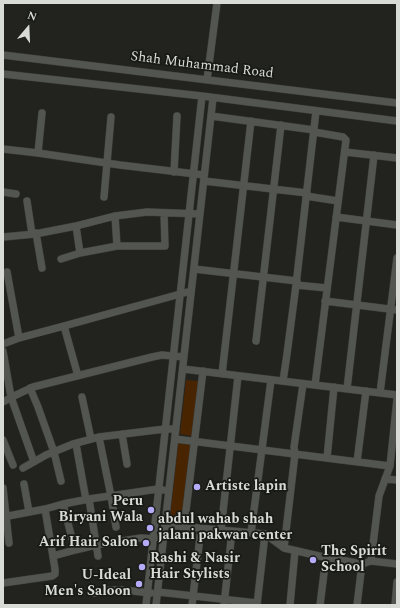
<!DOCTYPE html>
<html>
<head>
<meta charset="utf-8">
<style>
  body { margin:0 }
  #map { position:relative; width:400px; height:608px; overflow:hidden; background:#22231f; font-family:Spectral,serif }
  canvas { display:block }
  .frame { position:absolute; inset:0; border:4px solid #d9dbd7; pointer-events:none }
  .north { position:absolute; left:8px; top:8px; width:40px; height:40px; -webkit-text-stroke:3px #181a15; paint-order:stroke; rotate:19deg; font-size:11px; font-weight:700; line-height:16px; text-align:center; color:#d9dbd7 }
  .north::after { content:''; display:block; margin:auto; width:14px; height:18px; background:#d9dbd7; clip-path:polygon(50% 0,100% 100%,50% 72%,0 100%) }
</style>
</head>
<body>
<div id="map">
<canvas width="400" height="608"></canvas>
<div class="frame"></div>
<div class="north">N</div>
</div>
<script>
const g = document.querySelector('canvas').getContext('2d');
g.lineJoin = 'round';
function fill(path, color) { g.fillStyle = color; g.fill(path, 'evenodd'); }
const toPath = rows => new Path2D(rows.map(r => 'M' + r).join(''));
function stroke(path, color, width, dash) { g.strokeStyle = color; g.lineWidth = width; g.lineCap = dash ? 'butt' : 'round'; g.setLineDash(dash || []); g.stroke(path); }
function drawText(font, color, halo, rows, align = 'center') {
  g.font = font + ' Spectral,serif'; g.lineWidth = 3.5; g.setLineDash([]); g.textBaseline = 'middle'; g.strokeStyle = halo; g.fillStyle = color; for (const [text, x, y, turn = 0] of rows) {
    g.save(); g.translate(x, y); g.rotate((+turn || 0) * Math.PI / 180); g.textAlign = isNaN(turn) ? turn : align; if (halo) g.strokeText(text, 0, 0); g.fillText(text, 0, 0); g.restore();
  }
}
fill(toPath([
  [186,380,199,381,192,436,180,434],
  [178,443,191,445,183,520,170,519]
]), '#492401');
const minor = toPath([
  [3,55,397,103],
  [3,74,202,96,397,121],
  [207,80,217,3],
  [211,116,314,130],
  [314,132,343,137,346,140,315,385],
  [3,149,38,153,120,165,204,175],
  [345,152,397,158],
  [38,153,42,113],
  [174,172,177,116],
  [204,181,307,193],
  [3,192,16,194],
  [306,196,338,201],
  [104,197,111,117],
  [27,201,32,234],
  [115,216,117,246],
  [336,217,397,225],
  [76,226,80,253],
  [36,233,42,268],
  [3,237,35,234,76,226,115,216,147,212,200,214],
  [61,259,80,253,117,246,165,246,164,213],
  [194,269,297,281],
  [7,272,19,338],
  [296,285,327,288],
  [325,301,397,310],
  [64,326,78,376],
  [256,341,281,125],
  [3,344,19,338,64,326,191,291],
  [3,351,11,397,34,462],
  [183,369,397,395],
  [222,374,251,121],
  [283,381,287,354,296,285,316,111],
  [30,388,38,407,54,452,61,481],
  [347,389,374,155],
  [380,393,397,258],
  [82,397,91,439],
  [3,402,14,396,33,387,152,357,162,355,184,357],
  [122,434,127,464],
  [99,437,111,496,116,527],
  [175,439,390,466],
  [3,440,13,465],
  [76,444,86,500],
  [327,458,334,387],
  [357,462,366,391],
  [23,468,46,455,73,444,99,437,165,429,176,429],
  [385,479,397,480],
  [24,484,29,512],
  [3,488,9,543],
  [89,499,98,556],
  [63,504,75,550],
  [3,517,45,509,63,504,89,499,158,489,163,490],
  [165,525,265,534,284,548,319,556,362,564],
  [184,527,203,371],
  [221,530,238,376],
  [251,533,271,380],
  [284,548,295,454,294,447,303,384],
  [53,556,75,550,96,545,141,538,157,539],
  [371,561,397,564],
  [3,583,52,576,55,574,55,569,45,509],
  [158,592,257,603],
  [95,593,110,590,123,590,151,593],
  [146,605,202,96],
  [156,605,213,98],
  [192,605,201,528],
  [224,605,232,531],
  [257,605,265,534],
  [290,605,295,551],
  [320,605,326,557],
  [357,605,362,564,371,561,379,496,390,466,397,399],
  [395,605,397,582]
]);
stroke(minor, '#3c3e3a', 8);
stroke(minor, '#535650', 7);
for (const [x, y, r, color] of [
  [197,487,4,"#b4acf9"],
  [151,510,4,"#b4acf9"],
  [150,528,4,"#b4acf9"],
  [146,543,4,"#b4acf9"],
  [313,560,4,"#b4acf9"],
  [142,567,4,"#b4acf9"],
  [139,584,4,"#b4acf9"]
]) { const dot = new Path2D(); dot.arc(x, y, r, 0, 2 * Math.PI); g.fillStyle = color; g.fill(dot); stroke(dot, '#181a15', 1.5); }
drawText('14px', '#d9dbd7', '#181a15', [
  ["Shah Muhammad Road",202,66,7]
]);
drawText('bold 14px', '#d9dbd7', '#181a15', [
  ["Artiste lapin",205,487],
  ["Peru",143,502,"right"],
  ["Biryani Wala",143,518,"right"],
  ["abdul wahab shah",158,520],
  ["jalani pakwan center",158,536],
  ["Arif Hair Salon",138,543,"right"],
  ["The Spirit",321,552],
  ["School",321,568],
  ["Rashi & Nasir",150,559],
  ["Hair Stylists",150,575],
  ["U-Ideal",131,576,"right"],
  ["Men's Saloon",131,592,"right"]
], 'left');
</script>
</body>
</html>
